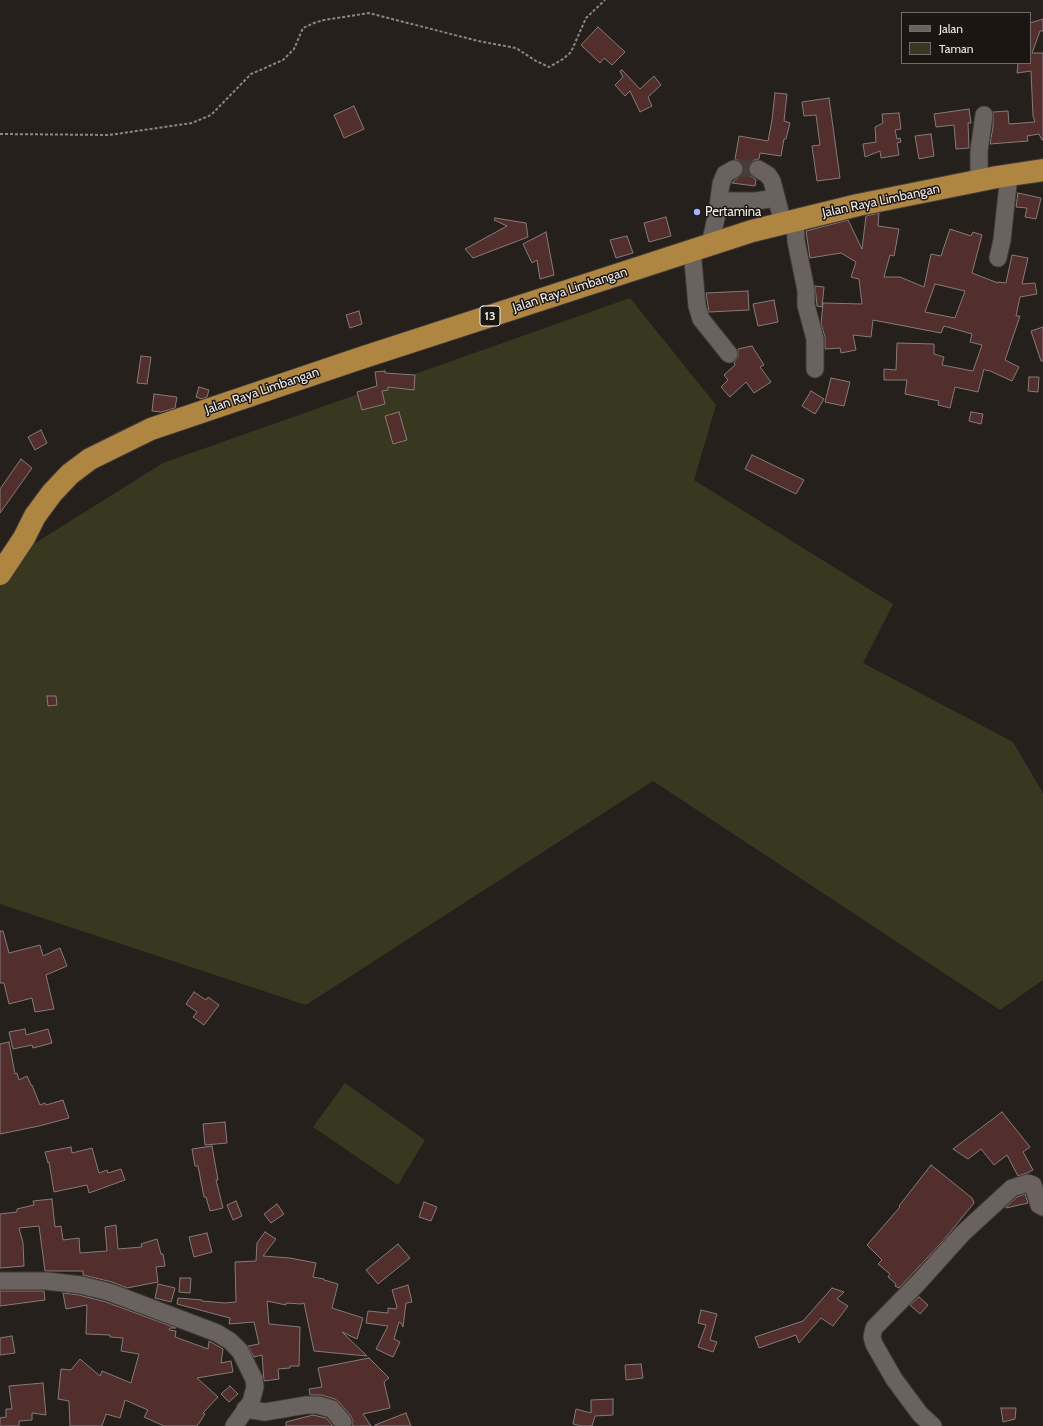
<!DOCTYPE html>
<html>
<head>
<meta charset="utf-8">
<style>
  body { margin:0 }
  #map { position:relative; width:1043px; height:1426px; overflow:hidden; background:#26201c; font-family:Cabin,sans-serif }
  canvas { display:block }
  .legend { position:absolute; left:901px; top:12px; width:130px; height:52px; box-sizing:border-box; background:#1c1613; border:1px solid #716c69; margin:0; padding:5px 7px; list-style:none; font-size:12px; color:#f1edea }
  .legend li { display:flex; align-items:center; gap:8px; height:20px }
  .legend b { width:20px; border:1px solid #716c69 }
</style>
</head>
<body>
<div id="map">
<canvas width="1043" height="1426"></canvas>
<ul class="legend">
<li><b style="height:5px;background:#6a625e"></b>Jalan</li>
<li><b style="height:11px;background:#383720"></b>Taman</li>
</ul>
</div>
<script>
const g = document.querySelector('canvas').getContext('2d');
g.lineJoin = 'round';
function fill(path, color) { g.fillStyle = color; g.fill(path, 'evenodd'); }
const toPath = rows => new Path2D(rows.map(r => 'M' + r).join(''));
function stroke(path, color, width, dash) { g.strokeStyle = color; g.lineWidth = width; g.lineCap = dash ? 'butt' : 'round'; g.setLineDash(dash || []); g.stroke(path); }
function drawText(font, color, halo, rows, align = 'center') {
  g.font = font + ' Cabin,sans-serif'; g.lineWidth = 3; g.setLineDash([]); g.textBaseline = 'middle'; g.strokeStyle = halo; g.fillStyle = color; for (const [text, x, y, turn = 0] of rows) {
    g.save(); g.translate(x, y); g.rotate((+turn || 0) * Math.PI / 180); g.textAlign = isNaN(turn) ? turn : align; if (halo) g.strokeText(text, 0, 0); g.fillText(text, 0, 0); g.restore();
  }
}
fill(toPath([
  [630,298,716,405,694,480,893,604,863,663,1013,742,1043,793,1043,980,1000,1010,653,781,306,1005,0,904,0,565,163,463],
  [345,1083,425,1140,398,1185,313,1127]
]), '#383720');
const building = toPath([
  [1043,19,1043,31,1040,31,1032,53,1043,53,1043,140,1042,140,1039,134,1027,136,1028,141,990,144,993,127,993,112,1008,111,1009,124,1035,122,1033,116,1031,71,1017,73,1018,63,1030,63,1030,23,1043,19],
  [598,27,625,52,612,65,604,58,600,63,581,45,598,27],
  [622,70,640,89,654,76,661,85,648,97,652,106,640,112,630,91,625,96,615,85,623,77,620,71,622,70],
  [775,93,787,94,784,121,790,123,786,139,784,139,781,156,760,153,759,159,754,160,750,164,748,169,749,174,756,180,755,186,732,183,742,174,744,170,743,164,739,161,735,159,739,136,768,141,772,120,775,93],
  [829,98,840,178,817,181,812,146,820,145,816,115,804,116,802,102,829,98],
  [354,106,364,129,344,138,334,115,354,106],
  [969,109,971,123,968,123,969,148,956,149,954,125,936,127,934,114,969,109],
  [899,113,901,129,895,130,897,139,900,138,901,142,897,143,899,155,881,158,880,151,865,157,863,144,876,142,875,127,883,123,882,114,899,113],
  [931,134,934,156,919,159,915,136,931,134],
  [1018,193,1041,198,1036,219,1025,217,1027,208,1016,207,1018,193],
  [879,213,878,226,899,229,894,256,890,255,884,277,900,277,924,287,931,254,941,256,950,229,971,236,973,232,982,235,972,273,998,283,998,282,1006,283,1012,255,1028,258,1022,284,1035,283,1037,294,1020,297,1016,316,1020,316,1005,360,1019,367,1012,381,988,370,987,371,984,369,978,392,955,387,950,408,938,405,939,401,905,394,907,380,884,380,884,369,896,370,897,343,934,344,934,354,944,357,942,365,973,371,982,345,970,342,972,334,944,326,941,333,873,320,871,337,853,335,856,350,841,353,840,348,825,349,825,337,821,324,823,303,862,304,859,279,851,277,856,262,841,253,810,258,806,231,848,220,862,249,866,216,879,213],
  [935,284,965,291,955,318,925,312,935,284],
  [666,217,671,236,649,242,644,223,666,217],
  [495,218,526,223,528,237,473,258,465,249,507,226,494,220,495,218],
  [546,232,554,275,540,279,537,260,532,263,523,244,546,232],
  [627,236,633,253,616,258,610,240,627,236],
  [815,286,824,287,822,307,817,306,815,286],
  [748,291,749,310,709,312,706,293,748,291],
  [774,300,778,322,758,326,753,304,774,300],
  [359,311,362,324,350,328,346,315,359,311],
  [1043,327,1043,361,1041,361,1031,331,1043,327],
  [752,346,764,365,760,367,771,382,754,393,746,382,730,397,721,387,728,380,724,375,735,365,734,363,738,357,738,349,752,346],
  [141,356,151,357,147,384,137,383,141,356],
  [385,371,385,373,415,375,414,390,388,387,388,390,382,391,385,404,362,410,357,392,377,386,375,372,385,371],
  [1029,377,1039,377,1038,392,1028,391,1029,377],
  [831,378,850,382,844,406,825,402,831,378],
  [199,387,209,390,207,397,202,399,196,397,199,387],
  [811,391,824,399,815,414,802,406,811,391],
  [154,394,177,397,175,408,161,412,152,411,154,394],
  [399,412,407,440,393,444,385,416,399,412],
  [971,412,983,414,981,424,969,421,971,412],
  [41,430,47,443,35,450,28,437,41,430],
  [752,455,804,480,796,494,745,469,752,455],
  [21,459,32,468,0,513,0,489,21,459],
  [47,696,56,696,57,705,48,706,47,696],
  [0,931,3,931,9,953,40,945,43,956,60,948,67,966,46,975,54,1009,35,1012,32,998,9,1004,4,983,0,983,0,931],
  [194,992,206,1000,208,997,219,1005,204,1025,193,1017,197,1012,186,1004,194,992],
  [25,1029,26,1035,48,1029,52,1043,33,1048,32,1045,13,1049,9,1032,25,1029],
  [9,1042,15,1074,17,1073,19,1080,27,1076,31,1085,32,1085,40,1105,45,1103,46,1105,63,1100,69,1118,39,1126,0,1134,0,1044,9,1042],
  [1002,1112,1030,1147,1023,1152,1033,1170,1027,1173,1018,1176,1007,1155,994,1165,981,1149,968,1159,953,1149,1002,1112],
  [225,1122,227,1143,205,1145,203,1124,225,1122],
  [212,1146,218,1180,216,1180,223,1208,210,1211,206,1197,204,1197,198,1166,195,1166,192,1149,212,1146],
  [71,1147,72,1153,92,1148,99,1173,107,1170,108,1173,121,1169,125,1180,89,1193,87,1185,54,1192,49,1162,48,1163,45,1152,71,1147],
  [931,1165,972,1198,974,1203,942,1242,899,1288,895,1286,896,1284,888,1277,890,1274,878,1264,882,1260,867,1245,900,1207,899,1206,931,1165],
  [1025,1194,1028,1203,1006,1208,1006,1207,1017,1197,1025,1194],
  [52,1199,55,1227,61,1226,63,1240,79,1238,80,1253,107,1251,105,1227,116,1225,118,1249,142,1247,141,1244,157,1239,161,1254,163,1254,165,1266,156,1267,158,1282,127,1288,112,1282,83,1275,83,1271,45,1271,39,1226,19,1228,23,1243,24,1266,0,1268,0,1214,17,1212,17,1209,34,1205,33,1201,52,1199],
  [236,1201,242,1216,233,1220,227,1205,236,1201],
  [424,1202,437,1207,431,1221,419,1217,424,1202],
  [277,1204,284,1214,271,1223,264,1214,277,1204],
  [265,1232,276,1239,263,1256,290,1258,316,1263,313,1277,324,1279,324,1280,338,1284,332,1308,363,1318,357,1339,342,1332,367,1356,314,1351,304,1303,301,1304,286,1303,286,1305,267,1301,269,1324,300,1327,299,1366,290,1366,290,1368,278,1369,279,1379,264,1381,262,1355,254,1357,248,1346,259,1344,254,1322,229,1324,230,1318,177,1304,178,1298,202,1300,202,1301,225,1303,236,1302,235,1262,256,1261,257,1243,265,1232],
  [207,1233,212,1252,194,1257,189,1237,207,1233],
  [398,1244,410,1258,378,1284,366,1270,398,1244],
  [180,1278,191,1278,190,1293,179,1292,180,1278],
  [158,1284,175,1288,171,1302,155,1298,158,1284],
  [408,1285,412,1302,406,1303,403,1327,401,1323,399,1322,394,1339,400,1342,393,1357,376,1349,388,1326,366,1323,368,1311,388,1313,388,1308,396,1309,397,1307,392,1290,408,1285],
  [832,1288,844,1292,837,1299,848,1306,833,1326,821,1318,799,1343,796,1335,759,1348,755,1337,803,1321,832,1288],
  [0,1291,44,1291,45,1300,0,1306,0,1291],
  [63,1293,79,1295,106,1302,176,1328,170,1328,169,1330,176,1331,175,1337,208,1349,209,1341,223,1349,221,1363,231,1361,233,1372,197,1378,218,1397,203,1413,205,1414,197,1426,164,1426,144,1417,148,1410,125,1400,120,1418,106,1414,102,1426,70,1426,69,1401,58,1399,61,1369,71,1370,80,1359,100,1376,102,1371,131,1383,139,1354,121,1351,123,1338,110,1337,110,1335,86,1334,87,1305,66,1309,63,1293],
  [919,1297,928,1305,920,1314,910,1305,919,1297],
  [701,1310,717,1314,710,1340,717,1342,713,1352,698,1347,706,1325,698,1323,701,1310],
  [12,1336,15,1353,0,1355,0,1338,12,1336],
  [369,1358,389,1378,384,1382,390,1408,363,1414,371,1426,352,1426,353,1421,351,1416,339,1402,335,1399,321,1395,310,1395,309,1389,322,1387,318,1368,369,1358],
  [641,1364,643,1378,626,1380,625,1365,641,1364],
  [43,1383,46,1415,32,1413,32,1420,19,1421,19,1426,0,1426,0,1418,6,1417,6,1409,12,1409,9,1386,43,1383],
  [230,1386,238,1394,229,1402,221,1394,230,1386],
  [613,1399,613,1415,595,1416,592,1426,582,1426,573,1424,576,1409,591,1413,591,1400,613,1399],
  [1001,1408,1016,1408,1015,1419,1003,1422,1001,1408],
  [406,1413,411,1426,375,1426,375,1425,406,1413],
  [313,1415,326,1418,333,1426,286,1426,286,1422,313,1415]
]);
fill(building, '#522e2c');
stroke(building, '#847b7a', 1);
stroke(toPath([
  [734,169,758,169]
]), '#443f3b', 17, [17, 8]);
const minor = toPath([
  [758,169,768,175,772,181,783,223],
  [979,181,979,151,984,115],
  [719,201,756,201,776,198],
  [795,220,796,241,806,290,806,305,815,339,815,369],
  [710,244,717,214,721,184,725,174,734,169],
  [692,250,697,306,701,319,729,354],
  [998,258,1002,240,1009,175],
  [0,1281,46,1281,81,1285,109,1292,217,1333,230,1341,240,1351,254,1379,255,1387,251,1402,234,1426],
  [245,1409,265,1412,306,1405,318,1405,332,1409,343,1422],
  [933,1426,920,1414,894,1379,874,1344,872,1337,874,1328,918,1283,963,1233,1012,1188,1028,1183,1033,1185,1039,1205,1043,1207]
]);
const highway = toPath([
  [0,574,24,538,35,516,52,493,70,474,90,459,151,429,361,358,752,231,858,205,997,177,1043,170]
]);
stroke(minor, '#413b39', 19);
stroke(highway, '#413b39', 24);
stroke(toPath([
  [0,134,109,135,192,123,211,115,251,74,283,60,294,49,303,28,314,23,324,20,369,13,478,41,516,48,536,61,549,67,563,59,571,52,586,18,605,0]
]), '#8c8784', 2, [3, 2]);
stroke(minor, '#6a625e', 17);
stroke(highway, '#ae8541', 22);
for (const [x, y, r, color] of [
  [697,212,4,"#a2b2fd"]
]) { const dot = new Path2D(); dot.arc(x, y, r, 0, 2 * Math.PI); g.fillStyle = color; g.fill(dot); stroke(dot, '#1c1613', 1.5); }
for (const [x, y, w] of [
  [490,316,20]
]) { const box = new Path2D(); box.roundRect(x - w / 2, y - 10, w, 20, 3); g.fillStyle = '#1c1613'; g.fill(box); stroke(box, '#f1edea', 1); }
drawText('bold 12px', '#f1edea', null, [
  ["13",490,316]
]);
drawText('13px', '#f1edea', '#1c1613', [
  ["Jalan Raya Limbangan",881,201,-12],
  ["Jalan Raya Limbangan",570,290,-18],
  ["Jalan Raya Limbangan",262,391,-19]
]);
drawText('13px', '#f1edea', '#1c1613', [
  ["Pertamina",705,212]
], 'left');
</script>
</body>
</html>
